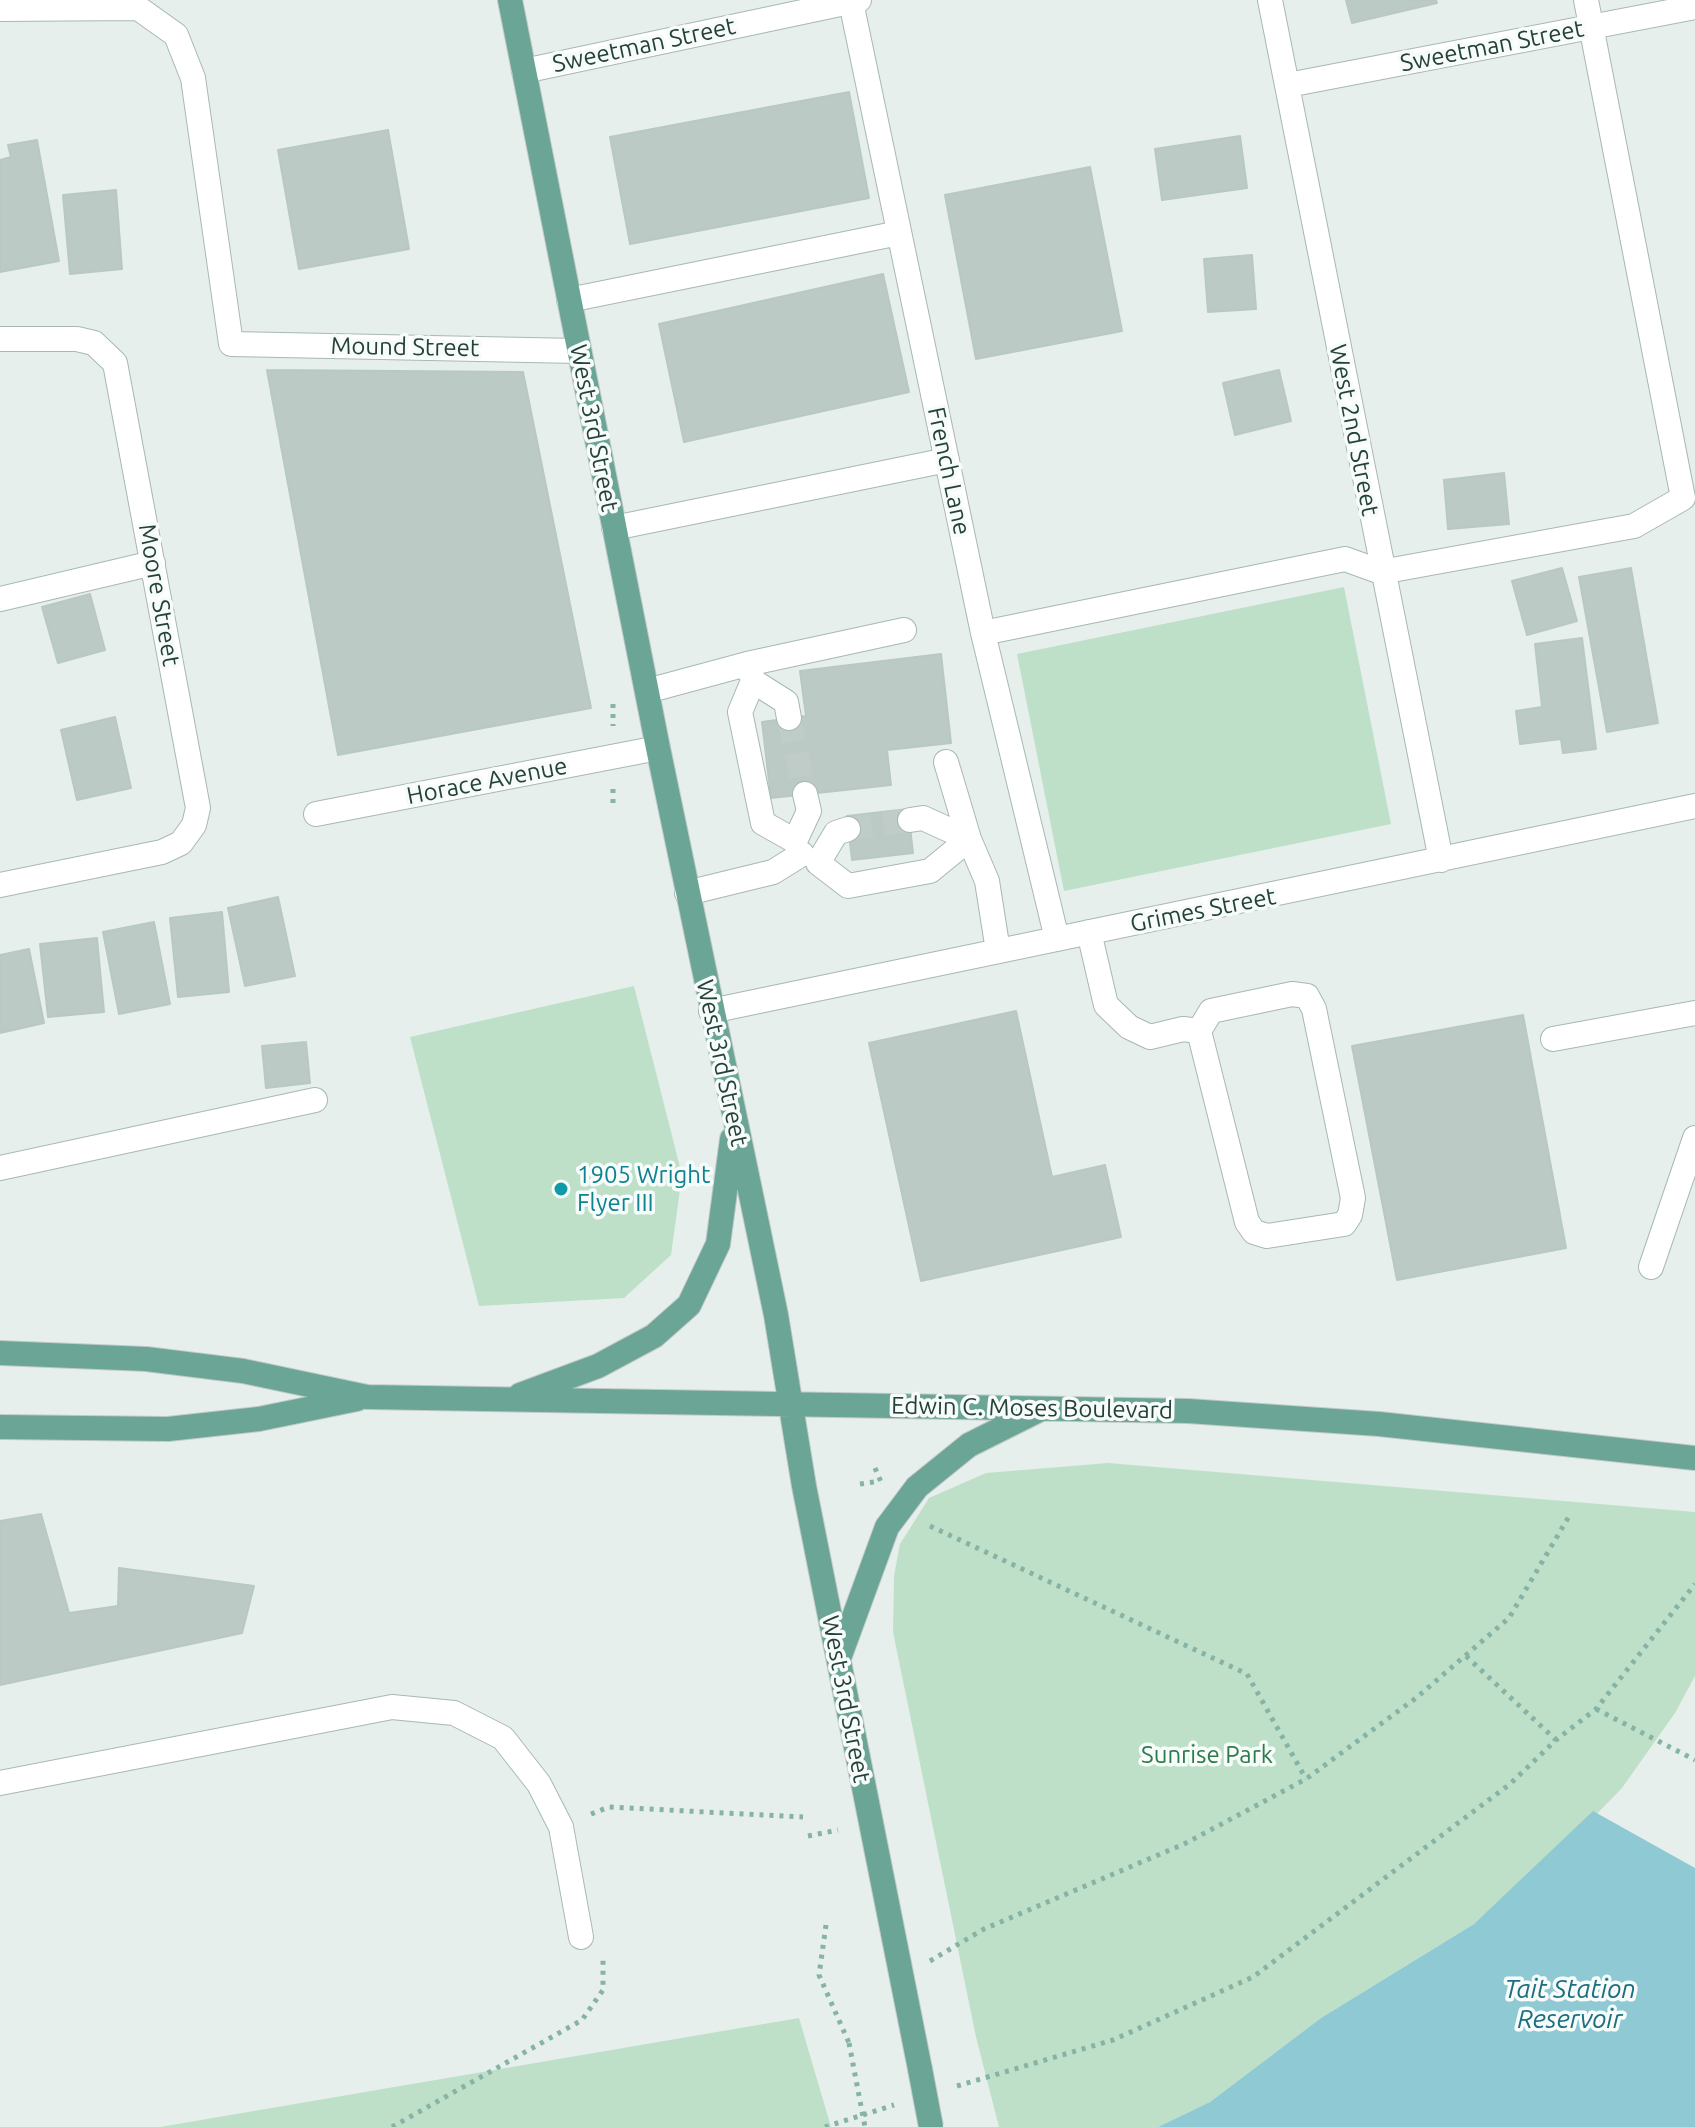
<!DOCTYPE html>
<html>
<head>
<meta charset="utf-8">
<style>
  body { margin:0 }
  canvas { display:block; background:#e6efeb }
</style>
</head>
<body>
<canvas width="1695" height="2127"></canvas>
<script>
const g = document.querySelector('canvas').getContext('2d');
g.lineJoin = 'round';
function fill(path, color) { g.fillStyle = color; g.fill(path, 'evenodd'); }
const toPath = rows => new Path2D(rows.map(r => 'M' + r).join(''));
function stroke(path, color, width, dash) { g.strokeStyle = color; g.lineWidth = width; g.lineCap = dash ? 'butt' : 'round'; g.setLineDash(dash || []); g.stroke(path); }
function drawText(font, color, halo, rows, align = 'center') {
  g.font = font + ' Ubuntu,sans-serif'; g.lineWidth = 7; g.setLineDash([]); g.textBaseline = 'middle'; g.strokeStyle = halo; g.fillStyle = color; for (const [text, x, y, turn = 0] of rows) {
    g.save(); g.translate(x, y); g.rotate((+turn || 0) * Math.PI / 180); g.textAlign = isNaN(turn) ? turn : align; if (halo) g.strokeText(text, 0, 0); g.fillText(text, 0, 0); g.restore();
  }
}
fill(toPath([
  [1344,587,1391,824,1064,891,1017,654],
  [634,986,682,1175,671,1255,624,1298,479,1306,410,1037],
  [1108,1463,1695,1512,1695,1676,1675,1713,1622,1788,1550,1862,1474,1924,1321,2018,1210,2102,1158,2127,999,2127,976,2037,893,1632,894,1576,900,1544,929,1498,986,1473],
  [799,2018,831,2127,160,2127]
]), '#bfe0c8');
fill(toPath([
  [1593,1811,1695,1868,1695,2127,1158,2127,1210,2102,1321,2018,1474,1924]
]), '#8ec9d4');
const building = toPath([
  [1346,0,1436,0,1437,3,1352,23,1346,0],
  [849,92,869,198,630,244,610,137,849,92],
  [388,130,409,249,299,269,278,150,388,130],
  [1240,136,1247,188,1162,200,1155,149,1240,136],
  [37,140,59,261,0,272,0,160,11,157,8,145,37,140],
  [1090,167,1122,331,976,359,945,195,1090,167],
  [116,190,122,269,70,274,63,195,116,190],
  [1252,255,1256,309,1208,312,1204,259,1252,255],
  [883,274,909,392,684,442,659,324,883,274],
  [267,370,523,372,591,708,338,755,267,370],
  [1279,370,1291,421,1235,435,1223,383,1279,370],
  [1504,473,1509,524,1448,529,1444,480,1504,473],
  [1562,568,1577,621,1527,635,1512,581,1562,568],
  [1631,568,1658,723,1607,732,1579,577,1631,568],
  [90,594,105,650,58,663,42,607,90,594],
  [1582,638,1596,749,1563,753,1561,739,1520,744,1516,711,1542,707,1535,644,1582,638],
  [941,654,951,743,887,750,891,785,771,798,762,722,806,716,800,671,941,654],
  [115,717,131,788,77,800,61,730,115,717],
  [908,809,913,853,852,860,847,816,908,809],
  [278,897,295,976,245,986,228,908,278,897],
  [222,912,229,992,178,997,170,918,222,912],
  [154,922,170,1004,119,1014,103,932,154,922],
  [97,938,104,1012,48,1017,40,944,97,938],
  [29,949,44,1023,0,1033,0,955,29,949],
  [1016,1011,1052,1177,1105,1165,1121,1237,921,1281,869,1043,1016,1011],
  [1523,1015,1566,1248,1397,1280,1352,1046,1523,1015],
  [306,1042,310,1083,266,1088,262,1046,306,1042],
  [41,1514,69,1613,118,1606,119,1568,254,1586,242,1633,0,1685,0,1521,41,1514]
]);
fill(building, '#bbcac4');
stroke(building, '#b8c9c2', 2);
stroke(toPath([
  [789,718,805,794],
  [848,829,910,820]
]), '#bfccc8', 24, [24, 12]);
const minor = toPath([
  [1270,0,1441,860],
  [851,2,983,633,1057,939],
  [0,9,138,8,176,35,193,78,231,344,578,351],
  [524,71,859,0],
  [1288,85,1695,7],
  [569,300,899,233],
  [0,339,77,339,94,343,115,363,198,808,194,825,181,843,162,852,0,885],
  [614,528,947,460],
  [0,599,153,563],
  [983,633,1345,559,1381,572,1634,526,1683,498,1586,0],
  [747,664,904,630],
  [647,691,747,664,753,679],
  [789,718,786,702,753,681,740,712,763,823,795,841,809,811,805,794],
  [946,762,969,839,987,881,998,951],
  [316,814,658,748],
  [848,829,836,833,818,863,848,886,930,871,969,839,923,818,910,820],
  [687,893,773,872,802,854],
  [1089,932,1106,1005,1129,1027,1150,1037,1183,1029,1199,1031,1247,1222,1254,1232,1267,1236,1344,1224,1350,1215,1353,1198,1314,1009,1307,996,1292,994,1211,1011,1199,1031],
  [711,1011,1695,806],
  [1553,1039,1695,1013],
  [0,1168,315,1100],
  [1651,1267,1695,1138],
  [0,1783,392,1707,454,1713,503,1738,539,1784,561,1827,581,1937]
]);
const major = toPath([
  [510,0,658,748,776,1315,804,1486,920,2069],
  [0,1353,146,1359,243,1371,367,1397,1188,1411,1379,1424,1695,1458],
  [520,1395,598,1366,654,1336,689,1305,718,1244,732,1139],
  [0,1427,168,1429,259,1419,357,1399],
  [839,1658,887,1527,917,1487,969,1445,1039,1410]
]);
stroke(minor, '#a8b8b2', 26);
stroke(major, '#c2cac8', 26);
stroke(toPath([
  [613,704,613,726],
  [613,803,613,788],
  [875,1468,881,1482],
  [860,1484,880,1481],
  [930,1526,1247,1674,1306,1779],
  [1466,1656,1556,1740],
  [1596,1709,1695,1760],
  [591,1814,609,1807,803,1817],
  [808,1836,838,1830],
  [826,1925,819,1975,849,2043],
  [930,1961,984,1929,1184,1844,1306,1779,1416,1698,1509,1618,1571,1513],
  [957,2086,1113,2040,1253,1977,1510,1784,1556,1740,1596,1709,1695,1584],
  [392,2127,582,2020,603,1990,603,1960],
  [825,2127,894,2105]
]), '#86b3a5', 5, [4, 6]);
stroke(minor, '#fff', 24);
stroke(major, '#6aa596', 24);
const majorBridge = toPath([
  [920,2069,931,2127]
]);
stroke(majorBridge, '#c2cac8', 26, []);
stroke(toPath([
  [849,2043,865,2127]
]), '#86b3a5', 5, [4, 6]);
stroke(majorBridge, '#6aa596', 24);
for (const [x, y, r, color] of [
  [561,1189,8,"#0f9aa8"]
]) { const dot = new Path2D(); dot.arc(x, y, r, 0, 2 * Math.PI); g.fillStyle = color; g.fill(dot); stroke(dot, '#f7fbf9', 3); }
drawText('24px', '#24423a', '#f7fbf9', [
  ["Sweetman Street",644,45,-12],
  ["Sweetman Street",1492,46,-11],
  ["Mound Street",405,347,1],
  ["West 3rd Street",594,428,79],
  ["West 2nd Street",1354,430,79],
  ["French Lane",949,471,78],
  ["Moore Street",159,595,80],
  ["Horace Avenue",487,781,-11],
  ["Grimes Street",1203,910,-11],
  ["West 3rd Street",722,1063,78],
  ["Edwin C. Moses Boulevard",1032,1408,1],
  ["West 3rd Street",846,1699,79]
]);
drawText('24px', '#0d838f', '#f7fbf9', [
  ["1905 Wright",577,1175],
  ["Flyer III",577,1203]
], 'left');
drawText('24px', '#2d7a4b', '#f7fbf9', [
  ["Sunrise Park",1207,1755]
]);
drawText('italic 26px', '#1c6f80', '#f7fbf9', [
  ["Tait Station",1570,1989],
  ["Reservoir",1570,2019]
]);
</script>
</body>
</html>
